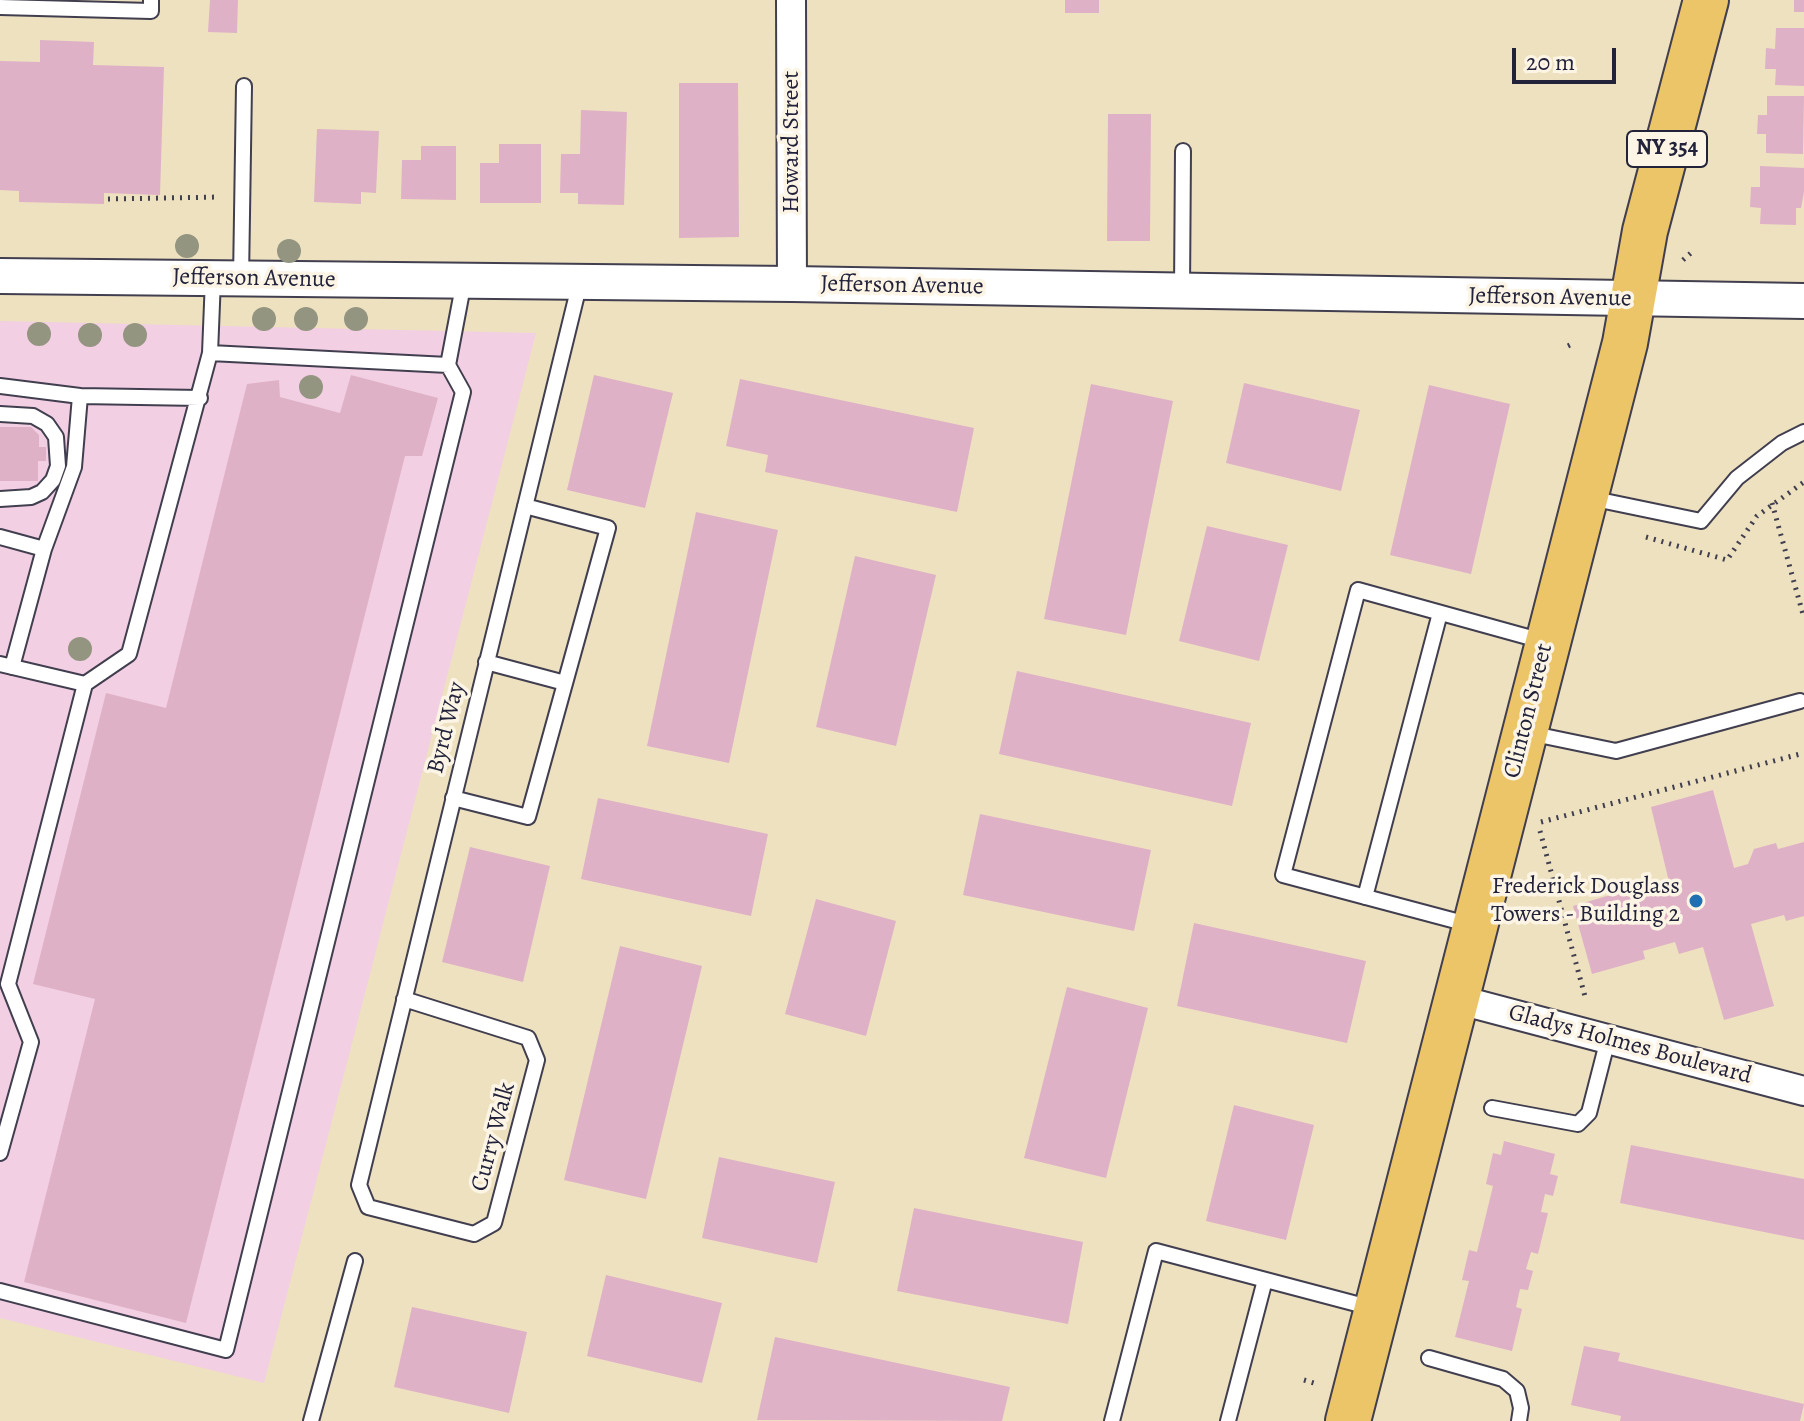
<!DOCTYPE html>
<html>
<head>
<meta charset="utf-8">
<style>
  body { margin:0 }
  #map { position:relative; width:1804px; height:1421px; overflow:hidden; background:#eee1c0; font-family:Alegreya,serif }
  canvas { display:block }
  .scale { position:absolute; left:1512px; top:48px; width:104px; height:36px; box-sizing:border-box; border:4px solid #22223b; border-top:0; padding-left:10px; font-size:24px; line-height:28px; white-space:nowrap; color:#22223b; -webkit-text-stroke:6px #fcf5e5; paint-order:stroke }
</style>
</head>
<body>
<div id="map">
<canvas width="1804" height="1421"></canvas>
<div class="scale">20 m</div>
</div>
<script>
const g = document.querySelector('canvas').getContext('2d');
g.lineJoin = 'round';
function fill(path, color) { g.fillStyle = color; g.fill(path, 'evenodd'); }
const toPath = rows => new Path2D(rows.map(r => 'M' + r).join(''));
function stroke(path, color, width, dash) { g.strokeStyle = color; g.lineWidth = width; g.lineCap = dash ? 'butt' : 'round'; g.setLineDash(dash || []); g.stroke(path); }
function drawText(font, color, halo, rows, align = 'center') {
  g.font = font + ' Alegreya,serif'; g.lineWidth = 7; g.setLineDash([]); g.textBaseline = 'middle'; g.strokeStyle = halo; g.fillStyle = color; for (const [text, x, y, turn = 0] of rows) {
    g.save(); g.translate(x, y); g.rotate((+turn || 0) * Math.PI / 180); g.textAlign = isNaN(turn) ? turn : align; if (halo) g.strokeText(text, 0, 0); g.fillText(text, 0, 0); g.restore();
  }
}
fill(toPath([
  [0,321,536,333,264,1383,0,1318]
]), '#f2cfe2');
fill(toPath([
  [210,0,238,0,237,33,208,32],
  [1065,0,1099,0,1099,13,1065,13],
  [1794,0,1804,0,1804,12,1794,12],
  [1776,28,1804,28,1804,86,1775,85,1776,69,1765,69,1766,48,1775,49],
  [40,40,94,42,93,65,164,67,160,195,104,193,104,204,19,202,19,191,0,190,0,61,40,62],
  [679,83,738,83,739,237,679,238],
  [1767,96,1804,96,1803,154,1766,153,1766,134,1757,134,1758,115,1767,115],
  [581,110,627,112,624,205,578,204,578,193,560,193,561,154,580,154],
  [1108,114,1151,114,1150,241,1107,241],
  [317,129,379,131,376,193,361,192,361,204,314,202],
  [499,144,541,144,541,203,480,203,480,163,499,163],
  [421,146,456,146,456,200,401,199,402,160,421,160],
  [1760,166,1804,168,1804,192,1801,208,1796,208,1796,225,1760,224,1761,208,1750,207,1751,187,1760,187],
  [351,375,438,398,422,456,405,456,186,1323,24,1282,95,999,33,984,106,693,166,708,247,384,279,380,280,397,340,413],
  [594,375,673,393,645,508,567,490],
  [740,379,974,428,957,512,765,472,768,455,726,446],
  [1244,383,1360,410,1341,491,1226,463],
  [1091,384,1173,401,1126,635,1044,619],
  [1429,385,1510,404,1471,574,1390,555],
  [0,427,31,427,39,435,39,447,46,447,46,461,38,461,38,481,0,481],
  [696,512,778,530,729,763,647,746],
  [1207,526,1288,545,1259,661,1179,641],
  [855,556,936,575,896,746,816,727],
  [1017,671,1251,723,1232,806,999,754],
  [1713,790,1734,868,1748,864,1754,849,1776,843,1778,849,1804,842,1804,916,1786,921,1784,915,1751,924,1774,1006,1724,1020,1703,947,1679,954,1675,942,1643,951,1645,959,1592,974,1573,906,1627,890,1629,897,1670,886,1651,807],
  [598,798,768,834,751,916,581,879],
  [980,814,1151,850,1134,931,963,895],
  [470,847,550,866,523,982,442,962],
  [816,899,896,921,866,1036,785,1014],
  [1194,923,1366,961,1347,1043,1177,1006],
  [620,946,702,966,646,1199,564,1180],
  [1067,987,1148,1008,1106,1178,1024,1158],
  [1234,1105,1314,1125,1286,1240,1206,1221],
  [1504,1141,1555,1154,1550,1174,1558,1176,1553,1196,1545,1194,1541,1212,1548,1213,1538,1254,1531,1252,1526,1269,1533,1271,1528,1290,1520,1289,1516,1307,1522,1309,1512,1351,1455,1337,1469,1281,1462,1280,1469,1250,1477,1252,1493,1186,1486,1184,1493,1153,1501,1155],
  [1631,1145,1804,1179,1804,1240,1620,1203],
  [719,1157,835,1182,817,1263,702,1238],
  [914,1208,1083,1242,1068,1324,897,1291],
  [606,1275,722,1303,702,1383,587,1356],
  [412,1307,527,1332,509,1413,394,1387],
  [775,1337,1010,1387,1002,1421,757,1420],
  [1584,1346,1620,1353,1618,1361,1804,1404,1800,1421,1620,1421,1621,1416,1571,1405]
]), '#dfb1c6');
const service = toPath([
  [0,7,151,11,151,0],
  [241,279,244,86],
  [1182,291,1183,151],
  [210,353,448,365,464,281],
  [0,386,80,396,74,467,44,549,12,667],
  [80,396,200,398],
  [0,414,33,416,47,424,56,437,58,466,53,480,42,492,31,497,0,499],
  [1590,498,1701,521,1737,478,1782,443,1804,432],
  [0,537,44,549],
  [486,662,565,683],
  [0,664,85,684],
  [1529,733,1616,751,1800,701],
  [453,798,528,817,608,528,525,506],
  [1365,897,1440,613],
  [1471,925,1283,875,1358,590,1546,642],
  [404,999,528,1038,537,1060,494,1223,474,1234,368,1207,359,1185,580,282],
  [1492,1108,1578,1124,1589,1113,1608,1039],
  [0,1153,31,1042,8,984,85,684,129,654,210,353,213,279],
  [0,1291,226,1350,463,392,448,365],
  [1429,1358,1503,1379,1517,1391,1521,1408,1519,1421],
  [311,1421,355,1261],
  [1112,1421,1156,1251,1372,1308],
  [1228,1421,1265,1280]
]);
const minor = toPath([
  [791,0,792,284],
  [1456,999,1804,1091]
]);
const tertiary = toPath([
  [0,276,792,284,1804,301]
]);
const primary = toPath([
  [1348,1421,1625,343,1645,231,1706,0]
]);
stroke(service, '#413f4f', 18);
stroke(minor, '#413f4f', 32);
stroke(tertiary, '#413f4f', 38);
stroke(primary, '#413f4f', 48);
stroke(toPath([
  [108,199,219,197],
  [1683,260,1692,252],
  [1568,346,1572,344],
  [1772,503,1804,618],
  [1646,537,1727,560,1757,516,1804,482],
  [1541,822,1804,753],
  [1540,831,1586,1000],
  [1304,1380,1314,1383]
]), '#413f4f', 5, [2, 6]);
stroke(service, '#fff', 14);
stroke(minor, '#fff', 28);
stroke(tertiary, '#fff', 34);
stroke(primary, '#edc569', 44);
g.fillStyle = '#939581';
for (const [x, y] of [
  [187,246],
  [289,251],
  [264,319],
  [306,319],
  [356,319],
  [39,334],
  [90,335],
  [135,335],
  [311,387],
  [80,649]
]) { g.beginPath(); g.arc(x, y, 12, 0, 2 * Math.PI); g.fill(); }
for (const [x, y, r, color] of [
  [1696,901,8,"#1f6fb2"]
]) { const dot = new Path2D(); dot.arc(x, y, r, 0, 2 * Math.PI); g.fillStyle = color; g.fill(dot); stroke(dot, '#fcf5e5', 3); }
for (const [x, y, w] of [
  [1667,149,80]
]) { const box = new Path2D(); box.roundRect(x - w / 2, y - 18, w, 36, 6); g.fillStyle = '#fcf5e5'; g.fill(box); stroke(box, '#22223b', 2); }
drawText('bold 22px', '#22223b', null, [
  ["NY 354",1667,149]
]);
drawText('24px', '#22223b', '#fcf5e5', [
  ["Howard Street",792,142,-90],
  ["Jefferson Avenue",254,279,1],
  ["Jefferson Avenue",902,286,1],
  ["Jefferson Avenue",1550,298,1],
  ["Clinton Street",1529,711,-76],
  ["Byrd Way",447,728,-76],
  ["Gladys Holmes Boulevard",1630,1045,15],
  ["Curry Walk",494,1137,-75]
]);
drawText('24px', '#22223b', '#fcf5e5', [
  ["Frederick Douglass",1680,887],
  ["Towers - Building 2",1680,915]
], 'right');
</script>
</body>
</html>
